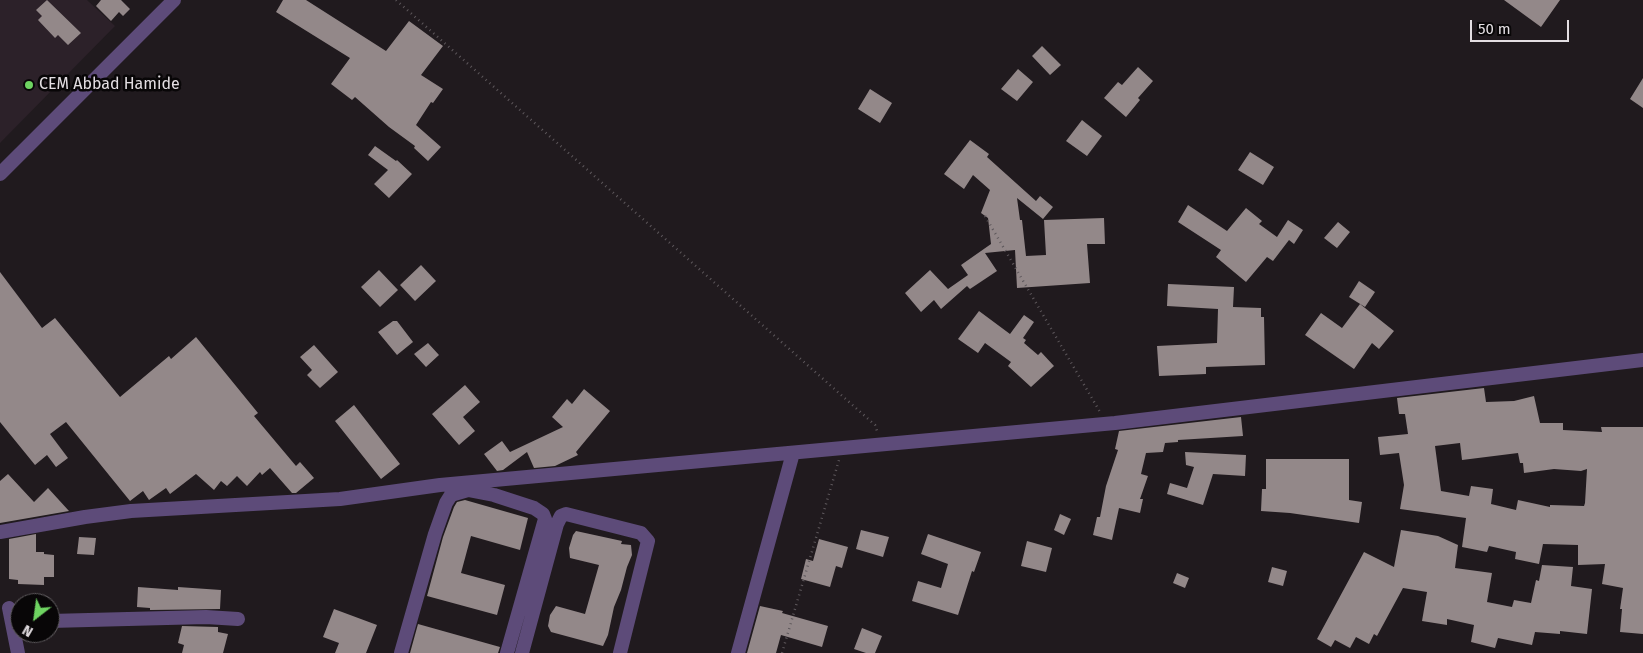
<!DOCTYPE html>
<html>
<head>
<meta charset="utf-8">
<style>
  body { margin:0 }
  #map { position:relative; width:1643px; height:653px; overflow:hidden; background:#201a1e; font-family:"Fira Sans",sans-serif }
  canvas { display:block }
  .north { position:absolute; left:10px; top:593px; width:50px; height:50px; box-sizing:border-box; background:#080607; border:1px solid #605c5f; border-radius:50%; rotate:210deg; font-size:14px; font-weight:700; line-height:20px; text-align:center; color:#e3dee2 }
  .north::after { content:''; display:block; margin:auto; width:18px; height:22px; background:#6ed361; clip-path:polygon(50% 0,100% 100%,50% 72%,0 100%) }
  .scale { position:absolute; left:1470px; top:20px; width:99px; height:22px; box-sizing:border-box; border:2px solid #e3dee2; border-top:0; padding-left:6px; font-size:15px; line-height:18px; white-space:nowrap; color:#e3dee2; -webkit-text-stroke:4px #080607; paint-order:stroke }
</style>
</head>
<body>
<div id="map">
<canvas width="1643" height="653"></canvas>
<div class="north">N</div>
<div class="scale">50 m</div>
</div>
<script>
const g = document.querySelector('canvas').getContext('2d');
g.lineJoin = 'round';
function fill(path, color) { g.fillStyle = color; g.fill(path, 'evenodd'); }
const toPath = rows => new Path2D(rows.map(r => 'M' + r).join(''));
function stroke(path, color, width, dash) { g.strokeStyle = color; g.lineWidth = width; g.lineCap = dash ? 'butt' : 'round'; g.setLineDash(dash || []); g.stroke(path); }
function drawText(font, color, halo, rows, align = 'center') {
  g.font = font + ' "Fira Sans",sans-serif'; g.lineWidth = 5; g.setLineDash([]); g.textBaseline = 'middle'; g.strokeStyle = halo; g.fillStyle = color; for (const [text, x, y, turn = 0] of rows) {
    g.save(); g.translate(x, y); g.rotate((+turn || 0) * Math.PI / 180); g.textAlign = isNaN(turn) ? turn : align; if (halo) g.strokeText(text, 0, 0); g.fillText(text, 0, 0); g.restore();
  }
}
fill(toPath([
  [0,0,87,0,115,26,0,143]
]), '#2c2129');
fill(toPath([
  [47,0,81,33,68,45,58,35,55,38,38,20,42,16,36,10],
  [101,0,121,0,130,9,123,16,119,12,111,21,96,6],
  [283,0,306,0,386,51,409,21,443,46,421,75,443,89,433,103,431,102,416,125,441,147,428,161,414,148,415,146,389,127,355,97,352,100,331,84,350,58,276,12],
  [1504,0,1560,0,1541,27],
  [1042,46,1061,65,1050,75,1032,56],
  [1138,67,1153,81,1138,98,1140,100,1126,117,1104,98,1118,82,1122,85],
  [1018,69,1033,82,1017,101,1001,89],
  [1643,78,1643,108,1630,99],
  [870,89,892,103,880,123,858,109],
  [1082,120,1102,136,1087,156,1066,141],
  [970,140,989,154,987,157,1036,201,1040,196,1053,207,1043,219,1017,198,1020,220,1022,220,1026,256,1046,255,1044,220,1104,218,1105,244,1087,244,1090,283,1017,288,1015,250,985,253,997,271,970,289,967,286,941,309,934,300,921,312,905,293,930,270,948,289,968,275,961,265,991,244,988,218,981,213,990,190,973,175,964,189,944,174],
  [375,146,396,161,397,160,412,174,389,198,374,184,388,170,368,155],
  [1250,152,1274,167,1263,185,1238,170],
  [1188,205,1227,231,1246,208,1262,221,1259,224,1277,237,1288,220,1303,230,1294,244,1289,240,1273,261,1267,257,1246,282,1216,257,1221,250,1178,222],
  [1338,222,1350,232,1337,248,1324,238],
  [421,265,436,281,415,301,400,285],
  [379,270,398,290,380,307,361,287],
  [0,272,42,328,55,318,120,397,169,356,171,359,196,337,258,413,254,416,296,466,300,462,314,478,296,493,292,493,270,468,262,475,260,472,247,486,237,476,227,486,221,481,214,490,196,474,170,494,166,488,149,500,143,491,130,501,66,422,50,434,68,458,56,467,47,455,35,465,0,422],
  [1359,281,1375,292,1365,307,1349,297],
  [1168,284,1234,287,1233,307,1261,308,1261,317,1264,317,1265,365,1206,367,1206,374,1159,376,1157,346,1217,343,1218,309,1167,306],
  [1360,304,1394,331,1379,349,1372,343,1354,369,1305,335,1321,313,1342,328],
  [979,311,1010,334,1024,315,1034,322,1023,338,1026,340,1024,343,1038,355,1041,352,1054,366,1031,387,1008,366,1011,362,985,343,978,353,958,339],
  [393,321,397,321,413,342,397,355,378,332],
  [428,343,439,355,426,367,414,354],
  [314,345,338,372,320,388,307,375,312,370,300,357],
  [465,385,480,402,463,417,475,431,459,445,432,414],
  [1484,388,1486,402,1514,401,1534,396,1540,423,1563,423,1563,430,1602,432,1601,427,1643,427,1643,634,1620,632,1622,609,1620,609,1623,588,1602,584,1605,564,1578,565,1578,545,1543,544,1539,564,1515,559,1516,552,1489,546,1487,552,1462,547,1466,518,1400,509,1404,485,1399,453,1380,455,1378,437,1408,434,1405,414,1399,414,1397,398],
  [1460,443,1462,460,1518,453,1520,463,1523,463,1524,473,1554,469,1581,471,1587,469,1585,503,1584,506,1550,505,1550,507,1518,500,1516,510,1491,504,1493,489,1471,486,1469,496,1441,491,1435,446],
  [584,389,610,411,576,452,578,455,555,466,534,468,527,452,503,470,497,471,484,454,502,441,510,452,563,427,552,417,567,399,572,404],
  [354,405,400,464,381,479,335,421],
  [1241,417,1243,436,1178,440,1178,442,1165,443,1163,452,1146,453,1141,474,1148,476,1140,499,1143,499,1140,513,1119,508,1112,540,1093,535,1097,517,1100,517,1106,486,1118,450,1115,449,1119,431],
  [1185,452,1246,455,1245,476,1213,474,1203,505,1167,494,1170,483,1187,488,1194,467,1186,465],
  [1266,459,1349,459,1349,500,1362,502,1359,523,1290,513,1261,511,1262,489,1266,489],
  [8,474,34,502,48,488,69,511,0,523,0,481],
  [465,500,528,518,520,550,471,536,461,573,505,585,497,615,427,596,443,537,454,507,457,502],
  [1060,514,1071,519,1064,535,1054,530],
  [861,530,889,537,883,557,856,549],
  [1401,530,1438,536,1458,545,1455,568,1492,573,1487,602,1512,607,1514,600,1531,603,1536,580,1539,581,1542,565,1573,567,1571,586,1592,589,1587,634,1560,631,1560,634,1535,632,1532,645,1498,638,1495,648,1471,642,1474,625,1447,619,1447,625,1422,621,1427,592,1403,588,1377,636,1374,634,1369,644,1356,637,1350,648,1335,640,1331,647,1317,639,1364,552,1394,567],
  [576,531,622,541,621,544,631,545,632,555,627,567,621,590,614,607,608,635,603,646,551,632,548,626,550,615,556,606,585,614,599,565,570,558,569,548,573,535],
  [36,534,36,552,44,552,44,554,54,555,54,577,44,577,44,585,18,584,18,580,9,579,9,539],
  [928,534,981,552,974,572,972,571,958,615,912,601,918,581,941,588,948,564,921,554],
  [79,537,96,538,94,555,77,554],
  [819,539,848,547,842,568,836,566,830,587,801,579,806,559,813,561],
  [1027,541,1052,548,1046,572,1021,566],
  [1272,567,1287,571,1283,586,1268,582],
  [1177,573,1189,578,1185,588,1173,583],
  [138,587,178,590,178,587,221,590,220,609,150,610,150,608,137,607],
  [760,606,783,611,782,613,828,626,822,647,781,635,776,653,747,653],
  [334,609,377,625,366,653,335,653,339,643,323,637],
  [418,624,500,647,498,653,410,653],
  [182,626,218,627,218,632,228,634,223,653,182,653,184,645,178,643],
  [862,628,882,636,875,653,866,653,854,649]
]), '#938889');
stroke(toPath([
  [396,0,875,425,877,431],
  [985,216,1100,412],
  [782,653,839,460]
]), '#5e585c', 2.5, [1, 4]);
stroke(toPath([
  [0,174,174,0],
  [0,532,85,517,131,511,340,499,440,485,1115,423,1643,360],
  [9,608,18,653],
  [50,621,206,617,238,619],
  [401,653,435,534,446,503,451,495,468,490,494,495,534,508,543,514,545,519,507,653],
  [522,653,557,524,561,516,566,514,641,533,648,541,620,653],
  [738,653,793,453]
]), '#5d4b79', 14);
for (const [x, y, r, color] of [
  [29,85,5,"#6ed361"]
]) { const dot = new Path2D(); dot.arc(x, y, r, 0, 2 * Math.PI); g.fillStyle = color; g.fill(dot); stroke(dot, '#080607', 2); }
drawText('16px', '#e3dee2', '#080607', [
  ["CEM Abbad Hamide",39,85]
], 'left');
</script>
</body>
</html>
